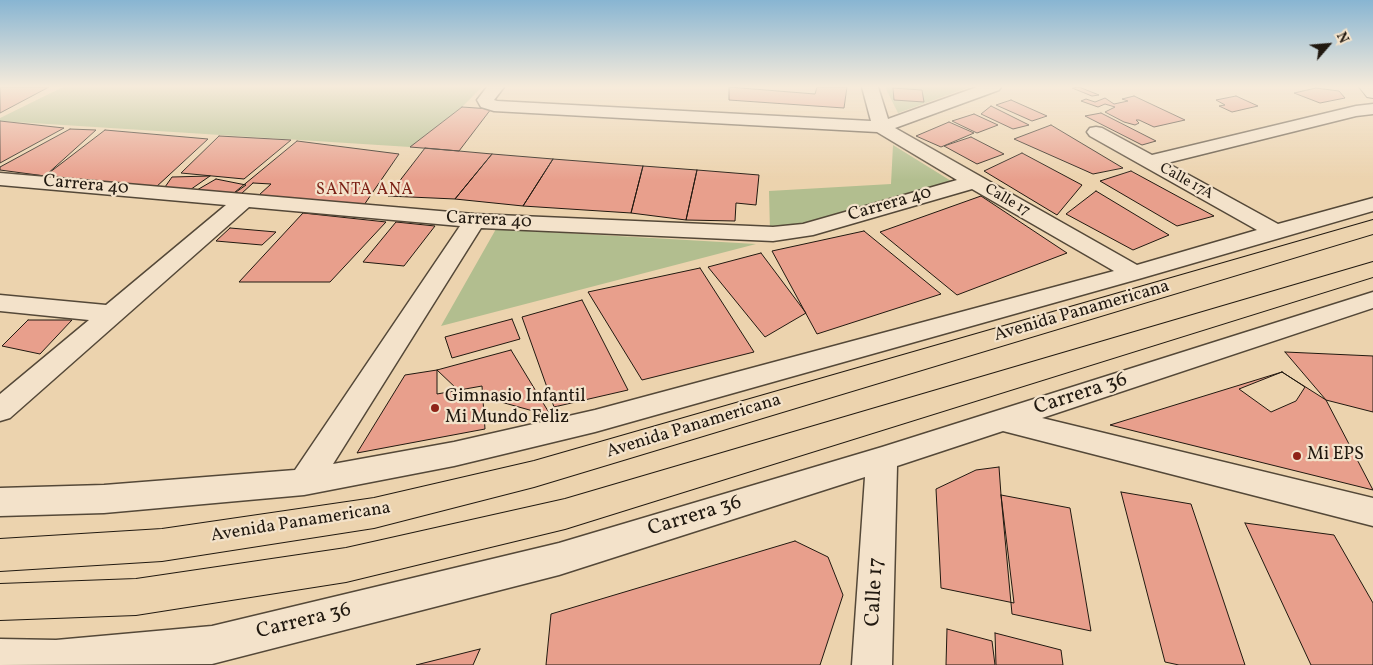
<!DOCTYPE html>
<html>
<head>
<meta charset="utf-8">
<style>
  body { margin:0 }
  #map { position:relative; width:1373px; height:665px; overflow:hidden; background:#ecd3ae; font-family:Vollkorn,serif }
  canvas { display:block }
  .north { position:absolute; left:1303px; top:20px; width:50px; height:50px; -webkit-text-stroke:4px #f3e2ca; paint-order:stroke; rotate:63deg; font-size:14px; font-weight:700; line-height:20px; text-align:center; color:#211910 }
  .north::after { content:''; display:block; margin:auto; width:18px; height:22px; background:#211910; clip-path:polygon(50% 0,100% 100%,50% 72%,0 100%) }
</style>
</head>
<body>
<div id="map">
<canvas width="1373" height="665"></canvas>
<div class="north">N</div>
</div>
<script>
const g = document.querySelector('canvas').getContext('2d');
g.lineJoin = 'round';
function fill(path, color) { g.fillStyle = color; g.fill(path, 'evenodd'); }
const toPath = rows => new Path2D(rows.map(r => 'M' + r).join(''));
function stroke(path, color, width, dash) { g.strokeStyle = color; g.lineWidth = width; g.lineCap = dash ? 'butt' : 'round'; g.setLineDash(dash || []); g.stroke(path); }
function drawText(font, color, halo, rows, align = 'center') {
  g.font = font + ' Vollkorn,serif'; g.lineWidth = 4.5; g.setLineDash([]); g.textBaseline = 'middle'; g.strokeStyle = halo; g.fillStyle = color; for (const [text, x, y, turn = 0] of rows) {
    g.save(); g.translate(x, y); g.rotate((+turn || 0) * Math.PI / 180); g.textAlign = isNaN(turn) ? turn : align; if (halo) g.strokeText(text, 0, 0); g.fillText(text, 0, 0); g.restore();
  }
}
fill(toPath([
  [63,87,482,87,462,107,410,147,0,121,0,118],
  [885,87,970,87,898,113],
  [893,145,956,184,770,232,769,191,891,184],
  [496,229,756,244,441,326]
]), '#b2be8f');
const building = toPath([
  [0,87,49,87,0,113,0,87],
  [729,87,815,94,817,87,847,87,844,108,729,100,729,87],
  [1079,87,1099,95,1092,96,1072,88,1079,87],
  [893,88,922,90,924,102,894,100,893,88],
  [1316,88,1339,91,1345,98,1320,103,1294,93,1316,88],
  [1134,96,1185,120,1154,127,1139,120,1136,120,1139,123,1135,125,1124,122,1105,112,1115,107,1105,104,1098,107,1081,101,1086,99,1095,102,1105,98,1114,104,1128,101,1122,99,1134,96],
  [1236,96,1258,106,1232,112,1219,106,1225,105,1216,100,1236,96],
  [1011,100,1047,116,1032,121,996,105,1011,100],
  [991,106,1029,125,1013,129,981,114,991,106],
  [462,107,491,109,459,151,410,147,462,107],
  [1101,113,1156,141,1142,145,1085,116,1101,113],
  [974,114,998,125,977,133,952,121,974,114],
  [0,121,64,128,0,163,0,121],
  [949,122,974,133,941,147,916,136,949,122],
  [1051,125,1123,168,1093,174,1014,139,1051,125],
  [70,129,96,130,45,176,0,170,0,167,70,129],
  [105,130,208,139,155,188,45,176,105,130],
  [219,136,291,140,244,179,181,173,219,136],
  [971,137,1004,154,977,164,944,146,971,137],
  [297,141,399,154,364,205,229,197,297,141],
  [425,148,459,151,492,154,455,199,388,196,425,148],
  [1022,153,1082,185,1057,215,984,171,1022,153],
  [492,154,553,159,523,206,455,199,492,154],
  [553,159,643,166,631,213,523,206,553,159],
  [643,166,697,170,686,220,631,213,643,166],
  [697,170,759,175,756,205,736,203,735,221,686,220,697,170],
  [1131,171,1214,216,1177,226,1100,181,1131,171],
  [210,176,187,192,165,187,172,177,210,176],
  [216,179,246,185,229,197,197,190,216,179],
  [253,183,271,184,259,195,241,194,253,183],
  [1096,191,1169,235,1133,250,1066,214,1096,191],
  [981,196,1067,253,957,295,880,232,981,196],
  [303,213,386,222,330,282,239,282,303,213],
  [396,222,435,226,404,266,363,262,396,222],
  [230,228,276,232,262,245,216,241,230,228],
  [864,231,941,294,817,334,772,251,864,231],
  [761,253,806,313,765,337,708,267,761,253],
  [700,268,754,352,642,380,588,292,700,268],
  [582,300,628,390,554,407,522,317,582,300],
  [512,319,520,339,452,358,445,337,512,319],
  [28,320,72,320,40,354,2,346,28,320],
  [511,350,551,416,458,390,437,370,511,350],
  [1285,352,1373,356,1373,412,1326,400,1285,352],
  [437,370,437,394,482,386,485,429,357,453,405,375,437,370],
  [1282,372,1305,387,1296,401,1271,412,1239,389,1282,372],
  [1282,372,1326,400,1373,490,1110,425,1282,372],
  [999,467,1001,495,1014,603,941,588,936,489,976,470,999,467],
  [1121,492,1191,504,1245,665,1179,665,1165,662,1121,492],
  [1001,495,1070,508,1091,631,1012,614,1001,495],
  [1245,523,1334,535,1373,603,1373,665,1311,665,1245,523],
  [795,541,828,557,843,595,820,665,546,665,551,614,795,541],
  [947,629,992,641,995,665,946,665,947,629],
  [995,633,1061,650,1063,665,996,665,995,633],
  [480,649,473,665,416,665,480,649]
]);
fill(building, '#e89f8c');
stroke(building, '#211910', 1);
const street = toPath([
  [487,87,504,87,494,100,497,101,871,121,862,87,878,87,888,119,977,87,1001,87,999,90,895,128,1137,265,1257,230,1090,136,1087,132,1090,128,1096,127,1102,128,1152,155,1356,106,1373,104,1373,114,1356,116,1167,163,1278,224,1373,198,1373,211,1142,278,595,432,454,466,304,495,104,513,0,516,0,488,104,485,295,470,460,226,249,207,10,418,0,421,0,394,89,320,0,311,0,295,106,305,226,205,0,185,0,173,474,214,773,227,803,224,957,180,877,132,494,111,481,107,477,100,487,87],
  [972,189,1114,271,595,410,454,442,333,464,481,228,773,241,813,235,972,189],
  [1373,292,1373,308,1042,418,1373,498,1373,526,1003,431,897,466,892,665,852,665,865,477,559,575,212,664,0,665,0,639,56,640,212,626,559,543,882,447,1373,292]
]);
const secondary = toPath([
  [1359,87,1373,87,1373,98,1367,97,1359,87]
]);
const primary = toPath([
  [1373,220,1373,234,534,487,374,528,162,561,0,571,0,539,162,529,374,498,534,461,1373,220],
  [1373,262,1373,277,565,529,346,582,136,615,0,620,0,584,136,579,346,548,565,499,1373,262]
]);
stroke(street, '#544838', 3);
stroke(secondary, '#211910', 2);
stroke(primary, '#211910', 2);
fill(street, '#f3e2ca');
fill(secondary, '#f3e2ca');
fill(primary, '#ecd3ae');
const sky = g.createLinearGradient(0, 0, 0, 180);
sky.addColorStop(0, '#88b5d2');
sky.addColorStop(0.48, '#f6ebdb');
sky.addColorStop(1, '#f6ebdb00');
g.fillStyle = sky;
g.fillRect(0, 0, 1373, 180);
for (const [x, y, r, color] of [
  [435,408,5,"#8f2418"],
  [1297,456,5,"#8f2418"]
]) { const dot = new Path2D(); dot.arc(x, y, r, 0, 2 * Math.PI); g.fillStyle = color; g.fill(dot); stroke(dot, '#f3e2ca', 2); }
drawText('15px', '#211910', '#f3e2ca', [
  ["Calle 17A",1186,182,29],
  ["Calle 17",1007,201,30]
]);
g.letterSpacing = '1px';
drawText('16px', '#7a1f14', '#f3e2ca', [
  ["SANTA ANA",365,191]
]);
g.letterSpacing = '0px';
drawText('18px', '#211910', '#f3e2ca', [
  ["Carrera 40",86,186,5],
  ["Carrera 40",890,205,-16],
  ["Carrera 40",489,221,3],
  ["Avenida Panamericana",1082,312,-16],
  ["Avenida Panamericana",694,427,-17],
  ["Avenida Panamericana",301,523,-9]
]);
drawText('18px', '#211910', '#f3e2ca', [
  ["Gimnasio Infantil",445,398],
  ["Mi Mundo Feliz",445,419],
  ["Mi EPS",1307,456]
], 'left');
drawText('21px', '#211910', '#f3e2ca', [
  ["Carrera 36",1081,395,-18],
  ["Carrera 36",695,517,-17],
  ["Calle 17",876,592,-87],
  ["Carrera 36",304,622,-14]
]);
</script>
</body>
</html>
